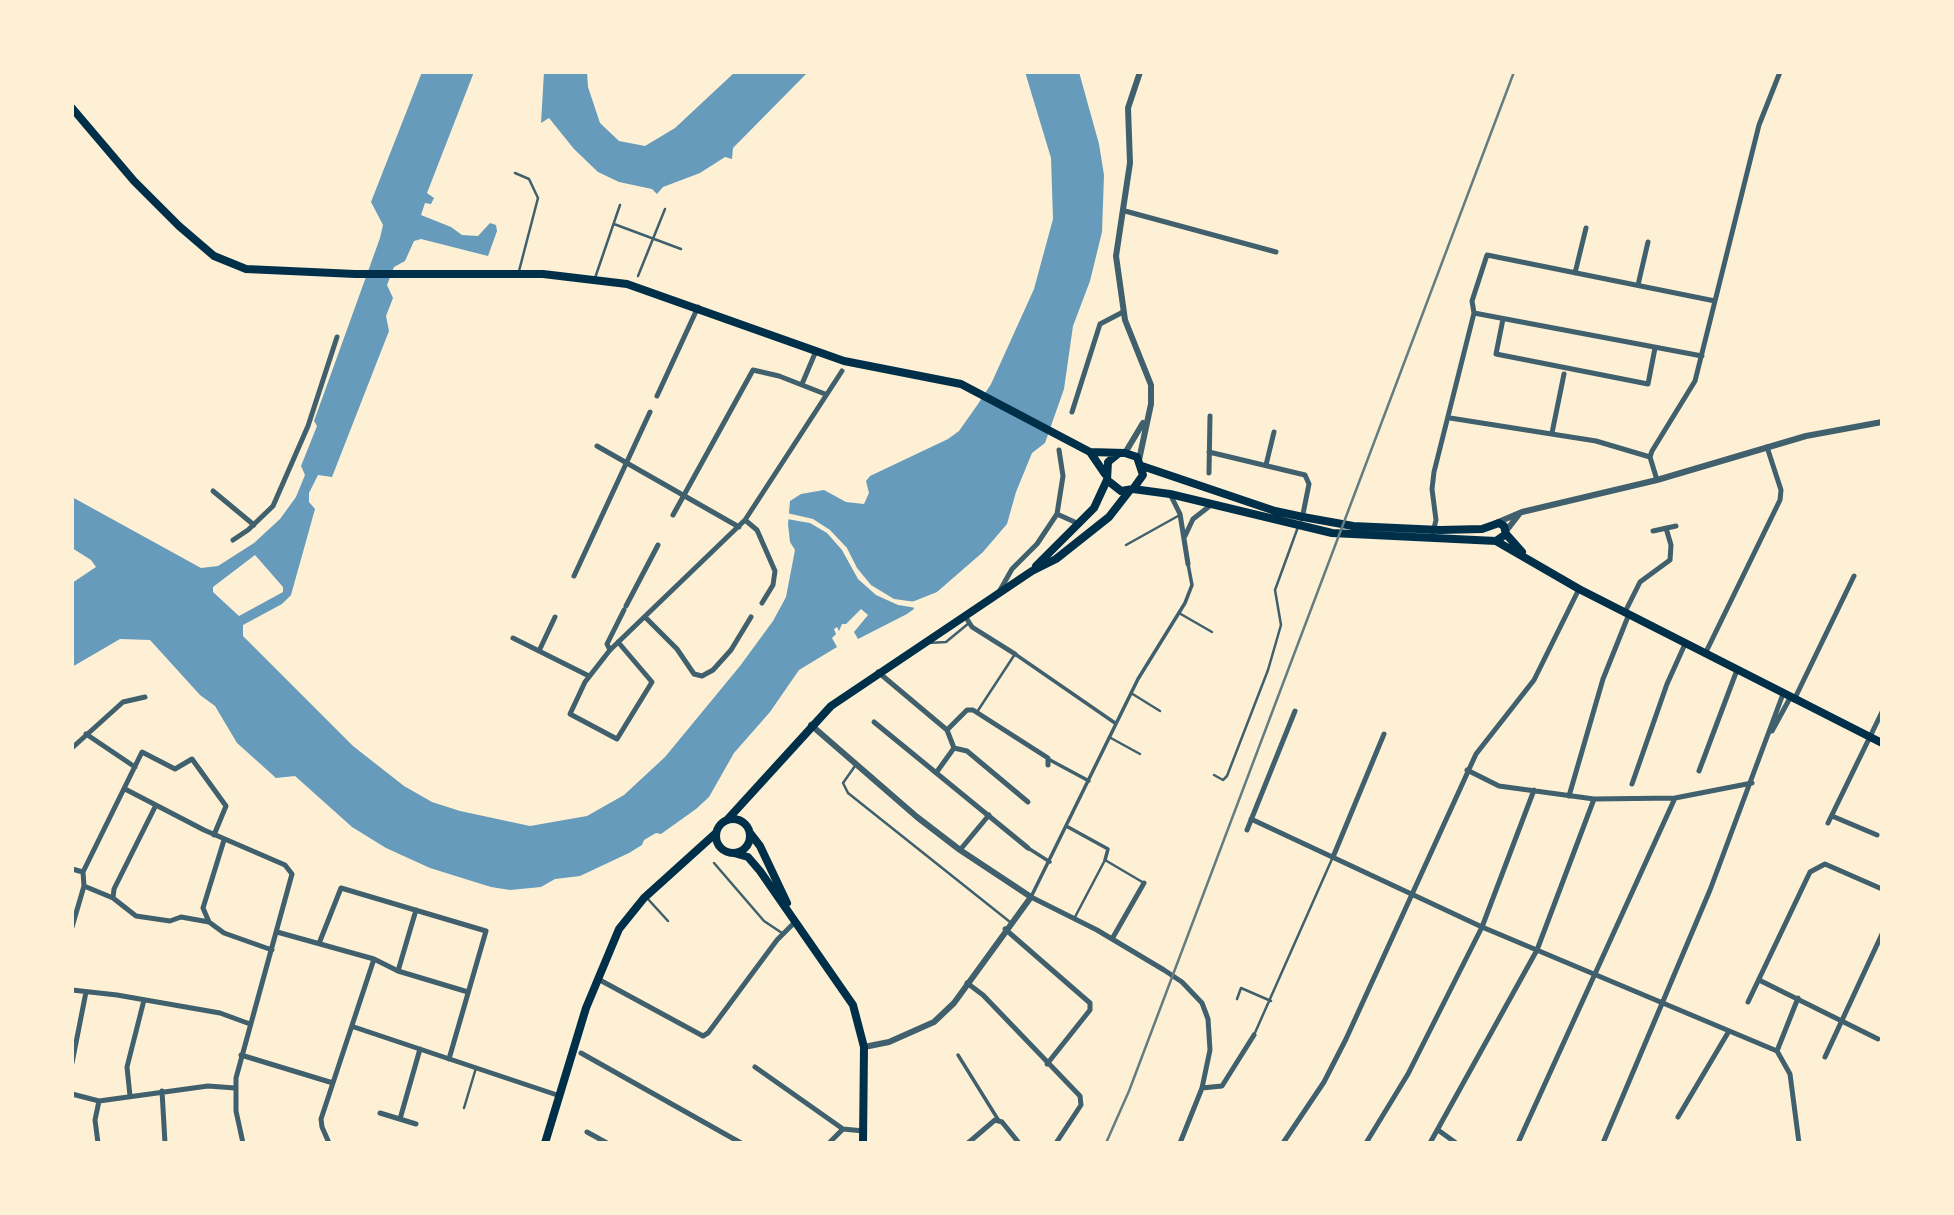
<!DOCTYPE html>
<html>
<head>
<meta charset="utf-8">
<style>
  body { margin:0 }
  #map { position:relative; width:1954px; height:1215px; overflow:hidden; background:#fdf0d5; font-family:"Space Grotesk",sans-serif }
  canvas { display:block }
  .frame { position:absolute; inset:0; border:74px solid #fdf0d5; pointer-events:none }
</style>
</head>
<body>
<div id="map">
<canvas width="1954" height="1215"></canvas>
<div class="frame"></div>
</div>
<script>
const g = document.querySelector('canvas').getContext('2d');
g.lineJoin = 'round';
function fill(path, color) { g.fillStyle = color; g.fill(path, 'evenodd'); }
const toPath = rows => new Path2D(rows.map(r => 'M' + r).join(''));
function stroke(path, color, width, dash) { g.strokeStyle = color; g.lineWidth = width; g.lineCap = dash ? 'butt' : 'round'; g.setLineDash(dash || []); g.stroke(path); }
fill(toPath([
  [422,72,474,72,427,193,434,198,431,204,425,203,421,215,451,227,462,235,478,236,490,223,496,225,497,231,488,256,421,239,414,241,405,261,394,267,387,285,393,298,386,316,389,331,332,477,318,475,309,493,309,502,315,509,291,595,282,604,243,625,243,636,353,746,404,786,432,802,460,811,530,826,587,816,624,795,665,757,740,666,773,621,786,597,795,550,790,542,788,524,790,501,801,494,824,490,846,502,864,504,869,493,866,481,870,476,948,439,959,431,978,404,991,384,1034,289,1053,219,1051,158,1025,72,1079,72,1099,144,1104,175,1102,232,1090,281,1073,326,1064,389,1045,443,1032,453,1016,492,1007,524,983,552,937,592,912,602,914,609,907,614,858,639,854,632,868,615,861,609,846,624,842,624,839,631,837,627,834,629,836,634,832,638,837,647,799,670,770,712,734,753,709,797,696,809,661,834,656,833,644,840,642,845,629,853,580,876,555,879,541,887,510,890,491,887,430,868,386,848,352,827,295,776,276,778,237,743,215,706,200,695,150,640,120,639,72,667,72,583,96,567,91,560,72,548,72,497,201,568,218,566,254,543,280,519,296,497,305,475,301,466,317,426,314,421,380,238,383,225,371,202],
  [255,555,283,587,283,592,239,616,213,592,213,587],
  [544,72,587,72,588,87,600,123,619,141,645,146,675,128,735,72,808,72,733,148,732,159,725,157,700,173,663,187,657,194,652,189,619,182,598,172,574,149,549,118,541,123]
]), '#669bbc');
fill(toPath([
  [787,513,813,519,830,530,847,548,857,568,871,585,894,599,916,602,917,608,898,605,876,595,858,579,842,550,827,533,810,523,787,519]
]), '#fdf0d5');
stroke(toPath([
  [515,173,529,179,538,198,519,271],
  [614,224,681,249],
  [638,276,665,209],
  [595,278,620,205],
  [1126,545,1178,516],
  [1179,613,1212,632],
  [928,643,946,642,969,623],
  [1131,693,1160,711],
  [977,712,1015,654],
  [1109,737,1140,754],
  [855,766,843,783,848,793,1010,922],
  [1214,775,1223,780,1227,776,1268,670,1281,625,1275,590,1298,527],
  [714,863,764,921,782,933],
  [647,898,668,921],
  [1075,917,1105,860,1144,883],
  [1237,999,1241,988,1271,1001],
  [1254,1035,1332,859],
  [464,1108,476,1068]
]), '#3f606c', 2.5);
stroke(toPath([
  [1015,654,1115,723],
  [1050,760,1089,781],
  [1068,827,1108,849,1105,860],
  [1028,848,1050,862],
  [1031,897,1138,679,1185,603,1192,585,1188,564],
  [958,1055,999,1121]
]), '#3f606c', 3.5);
stroke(toPath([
  [1125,211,1276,252],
  [1575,273,1586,228],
  [1638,285,1648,242],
  [1474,313,1702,356],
  [1503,319,1496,354,1648,384,1655,348],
  [802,384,816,351],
  [657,396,698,307],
  [1072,412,1100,324,1123,312],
  [1450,418,1596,441,1650,457],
  [1552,433,1564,374],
  [597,446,739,527],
  [1209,452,1305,475,1309,484,1302,519],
  [1266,465,1274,432],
  [1209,473,1210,416],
  [1657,480,1650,457,1652,451,1695,381,1759,125,1780,72],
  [213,491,254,525],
  [1170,494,1180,514,1188,564],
  [1057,514,1079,524],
  [673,515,753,370,779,376,825,394],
  [745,520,757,530,775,571,773,585,762,603],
  [1653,531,1676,526],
  [1433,532,1436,520,1432,489,1434,472,1474,313,1472,301,1487,255,1715,301],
  [1185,536,1193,519,1211,505],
  [233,540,248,530,273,506,308,426,337,337],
  [574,576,650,412],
  [999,592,1012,569,1037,544,1057,514,1063,476,1059,450],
  [626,606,658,545],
  [1625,612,1640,582,1670,560,1671,545,1666,528],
  [965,616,972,627,1015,654],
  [645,617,677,649,694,674,702,676,713,670,731,650,751,617],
  [513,638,589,676],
  [618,642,652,682,617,739,570,714,585,682,610,650,745,520,842,371],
  [610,650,607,644,624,610],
  [539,651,555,617],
  [1705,654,1780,500,1781,490,1767,447],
  [878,672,947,730,954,748,967,751,1028,802],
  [1794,700,1854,576],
  [874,722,1028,848],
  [947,730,967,710,973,710,1048,758,1048,765],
  [1772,731,1790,698],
  [86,734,135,767],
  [72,748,123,702,145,697],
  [1467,770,1499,786,1594,799,1675,798,1752,783],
  [1699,771,1737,670],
  [936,773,954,748],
  [1632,784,1667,684,1685,644],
  [125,789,204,830,285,865,292,874,236,1078,236,1111,243,1143],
  [1569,796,1603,679,1629,614],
  [156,805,114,889,113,898,136,916,170,921,181,917,209,922],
  [1832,816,1877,835],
  [1251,819,1482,927,1777,1051,1790,1074,1799,1143],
  [1828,823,1882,712],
  [1247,830,1295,711],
  [224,840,203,908,209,922,224,933,272,950],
  [960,850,989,815],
  [1333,857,1384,734],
  [72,869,83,872],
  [1031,897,1097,930,1164,970,1182,982,1202,1003,1208,1019,1210,1050,1202,1088,1180,1143],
  [113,898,84,886,83,872,142,752,175,769,192,759,226,806,214,835],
  [72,927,84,886],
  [1005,929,1090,1003,1090,1010,1047,1064],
  [277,932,374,959],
  [1112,939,1144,883],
  [320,941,341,888,486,931,449,1059],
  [398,971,416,910],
  [598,979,703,1036,708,1033,777,940,795,922],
  [1759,980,1878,1039],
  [967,983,983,995,1080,1096,1081,1105,1056,1143],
  [72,990,117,995,220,1013,250,1024],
  [1748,1002,1810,872,1825,864,1882,889],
  [354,1027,560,1096],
  [1777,1051,1798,998],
  [581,1053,741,1143],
  [241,1055,333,1083],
  [1825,1057,1882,934],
  [72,1063,86,992],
  [755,1067,843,1129],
  [1202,1088,1222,1086,1254,1035],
  [162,1091,165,1143],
  [72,1094,99,1101,208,1086,235,1088],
  [130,1096,127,1067,144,1000],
  [380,1113,416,1124],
  [1678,1117,1729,1031],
  [400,1119,420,1049],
  [1438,1130,1456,1143],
  [587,1132,607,1143],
  [98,1143,95,1120,99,1101],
  [329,1143,322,1127,321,1119,374,959,398,971,468,992],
  [829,1143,843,1129,864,1131],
  [968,1143,995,1120,1002,1122,1019,1143],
  [1283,1143,1324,1082,1346,1039,1476,754,1534,680,1579,589],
  [1366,1143,1408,1074,1482,927,1534,790],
  [1430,1143,1537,950,1594,799],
  [1518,1143,1675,798],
  [1603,1143,1710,890,1783,694]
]), '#3f606c', 5);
stroke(toPath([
  [1125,453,1143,423],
  [1139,460,1151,404,1151,385,1125,320,1116,256,1130,163,1128,108,1140,72],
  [1496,523,1522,512,1657,480,1806,436,1882,422],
  [1506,531,1520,513],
  [811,725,917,817,960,850,1031,897,954,1003,934,1022,889,1042,864,1047]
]), '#3f606c', 6);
stroke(toPath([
  [72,108,134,181,179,226,214,256,246,269,355,274,543,274,627,284,844,361,961,384,1090,452,1125,453,1137,457,1143,475,1133,489,1121,491,1107,480,1108,462,1118,454],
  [1090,452,1105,474],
  [1133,489,1170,494,1332,533,1496,541,1506,534,1504,526,1499,523,1482,529,1440,530,1353,526,1303,517,1275,511,1142,466],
  [1506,534,1522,552],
  [1496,541,1579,589,1882,743],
  [1036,566,1094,508,1107,480],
  '716 836a17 17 0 1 1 34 0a17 17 0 1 1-34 0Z',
  [727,820,831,706,1032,571,1056,559,1109,517,1130,490],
  [750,833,760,846,787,903],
  [734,853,748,857,760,871,853,1005,864,1047,863,1143],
  [545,1143,586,1008,619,929,644,898,716,833]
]), '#003049', 8);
stroke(toPath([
  [1106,1143,1129,1091,1514,72]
]), '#657d81', 2.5);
</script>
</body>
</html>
